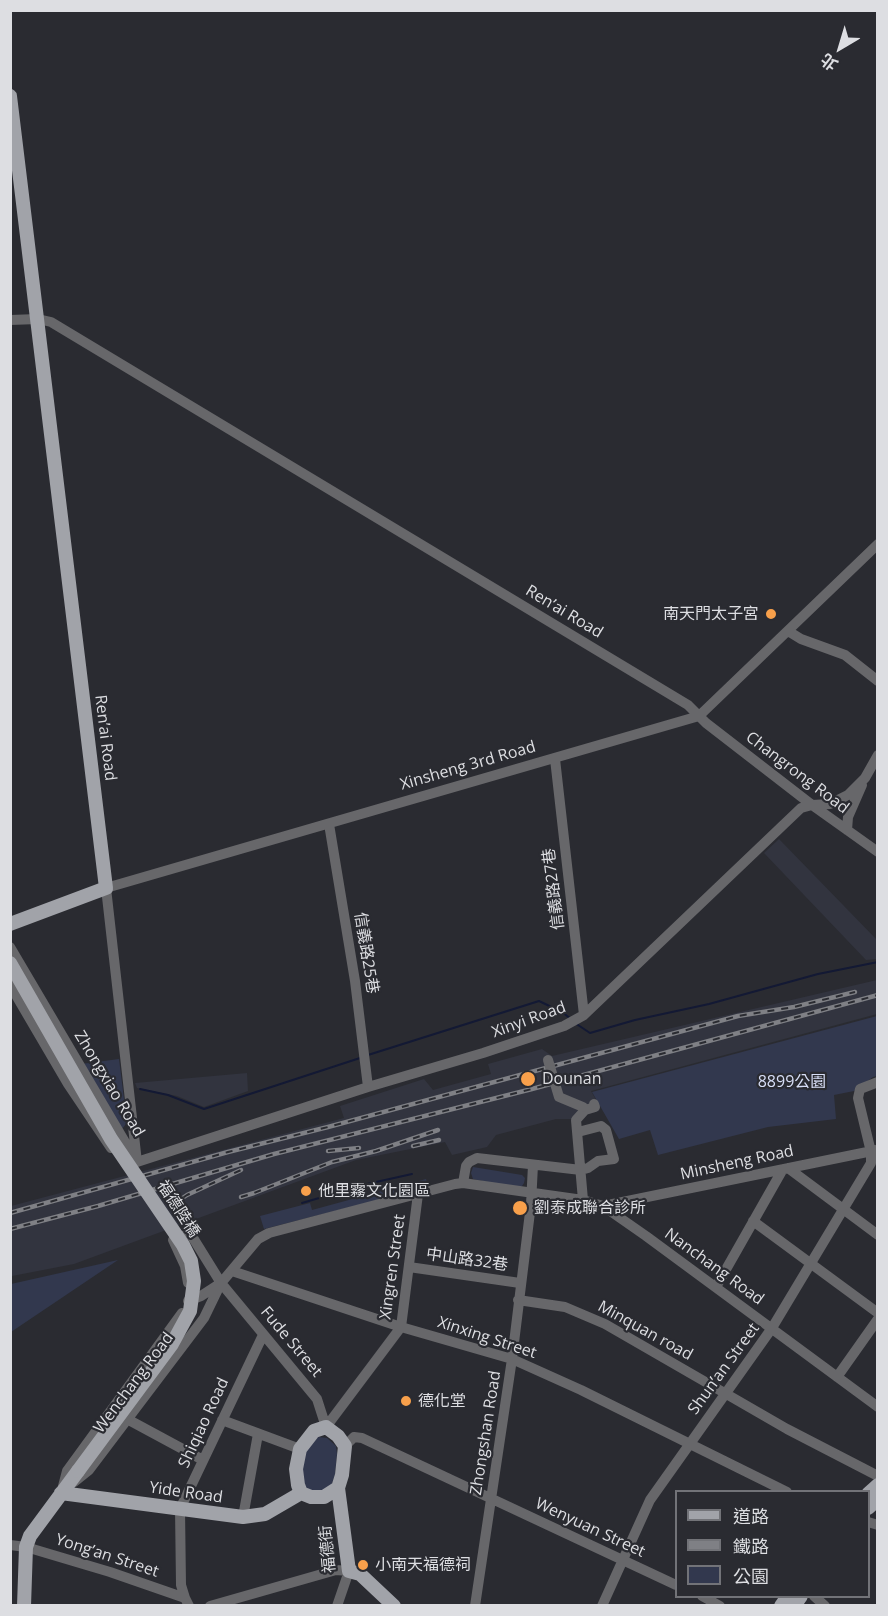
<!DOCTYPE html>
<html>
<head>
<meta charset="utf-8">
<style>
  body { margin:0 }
  #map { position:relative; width:888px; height:1616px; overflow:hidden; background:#2a2b31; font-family:"Open Sans","Noto Sans TC",sans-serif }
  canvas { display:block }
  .frame { position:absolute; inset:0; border:12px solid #dddee2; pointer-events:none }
  .legend { position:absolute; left:675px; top:1490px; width:195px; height:108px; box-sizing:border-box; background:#2a2b31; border:2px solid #727378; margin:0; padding:8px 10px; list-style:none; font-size:18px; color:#dddee2 }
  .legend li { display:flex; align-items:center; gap:12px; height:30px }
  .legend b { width:30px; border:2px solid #727378 }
  .north { position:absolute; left:810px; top:18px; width:60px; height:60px; -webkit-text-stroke:4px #2a2b31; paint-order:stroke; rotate:218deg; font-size:16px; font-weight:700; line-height:24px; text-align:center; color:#dddee2 }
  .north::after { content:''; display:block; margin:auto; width:21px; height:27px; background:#dddee2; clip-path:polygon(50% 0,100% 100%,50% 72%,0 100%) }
</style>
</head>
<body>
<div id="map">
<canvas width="888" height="1616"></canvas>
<div class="frame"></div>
<ul class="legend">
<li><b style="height:8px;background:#a1a3a9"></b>道路</li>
<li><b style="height:8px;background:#7f8085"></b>鐵路</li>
<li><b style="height:16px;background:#32384e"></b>公園</li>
</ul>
<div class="north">北</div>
</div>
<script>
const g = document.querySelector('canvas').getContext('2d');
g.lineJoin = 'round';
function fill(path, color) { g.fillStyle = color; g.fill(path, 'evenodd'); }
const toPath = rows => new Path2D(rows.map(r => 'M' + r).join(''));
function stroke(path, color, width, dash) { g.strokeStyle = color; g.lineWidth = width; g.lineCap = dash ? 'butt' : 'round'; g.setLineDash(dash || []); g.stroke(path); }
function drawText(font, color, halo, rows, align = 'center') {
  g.font = font + ' "Open Sans","Noto Sans TC",sans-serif'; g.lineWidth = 4.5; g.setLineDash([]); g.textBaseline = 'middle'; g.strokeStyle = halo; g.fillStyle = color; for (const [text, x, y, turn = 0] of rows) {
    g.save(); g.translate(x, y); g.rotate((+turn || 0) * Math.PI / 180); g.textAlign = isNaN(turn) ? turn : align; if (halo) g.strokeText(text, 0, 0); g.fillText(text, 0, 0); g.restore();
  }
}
fill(toPath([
  [779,839,877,940,877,959,866,960,764,853],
  [877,980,877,1014,591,1091,600,1107,599,1111,571,1119,556,1119,496,1135,487,1147,452,1155,445,1142,356,1160,74,1264,12,1276,11,1272,11,1206,344,1118,340,1106,424,1079,433,1090,491,1074,488,1064,542,1049,552,1056],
  [247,1073,248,1091,204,1107,177,1096,137,1088,135,1083]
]), '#32343f');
fill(toPath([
  [877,1016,877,1076,873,1077,854,1091,834,1095,836,1119,768,1127,658,1155,650,1130,619,1139,592,1092],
  [119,1059,127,1123,121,1130,81,1064],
  [473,1167,522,1175,525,1178,524,1183,520,1189,473,1179,471,1173],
  [426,1179,429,1187,264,1229,260,1216,310,1203,312,1210],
  [118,1260,11,1332,11,1284],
  [318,1437,327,1438,336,1446,337,1454,335,1474,331,1487,324,1492,309,1492,305,1487,300,1465,305,1451]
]), '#32384e');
stroke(toPath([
  [575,1023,590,1033,635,1020,709,1004,818,974,878,962],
  [368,1055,539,1001,562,1012,571,1019],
  [140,1089,168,1095,204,1109,360,1058],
  [302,1203,367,1184,412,1174]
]), '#131934', 2);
stroke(toPath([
  [10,320,38,319,51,322,688,705,706,723,812,805,878,852],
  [878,544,699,716,106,888,137,1162,368,1087,483,1053,564,1026,584,1015,801,808,812,805,830,804,848,795,865,778,878,755],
  [788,631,801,639,845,655,878,681],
  [555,759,584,1015],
  [329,824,355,981,368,1087],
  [847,830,848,817,862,785],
  [10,947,135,1159],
  [10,985,68,1084,111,1148],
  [788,1168,878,1235],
  [463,1183,466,1166,469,1162,477,1158,581,1170,588,1168,598,1161,614,1159,606,1130,601,1126,578,1132],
  [583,1200,576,1120,585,1110,595,1107,594,1104],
  [603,1206,877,1150],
  [753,1221,878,1313],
  [409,1267,520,1283],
  [232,1271,401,1327,512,1359,581,1390,787,1492],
  [188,1283,185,1266,173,1240,190,1233,221,1283,317,1399,326,1427],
  [716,1287,783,1169],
  [518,1300,565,1307,605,1324,787,1429,878,1476],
  [188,1301,201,1296,221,1283,258,1239,269,1233,455,1184,463,1183,583,1200,603,1206,646,1236,878,1407],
  [837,1377,878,1319],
  [127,1419,203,1460],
  [222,1420,300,1449],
  [326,1427,401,1327,418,1194],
  [345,1446,354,1437,362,1438,676,1585],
  [74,1482,89,1470,204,1318,221,1283],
  [62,1490,67,1471,182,1313],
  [243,1517,258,1434],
  [868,1522,878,1525],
  [10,1545,26,1547,110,1572,185,1598,189,1606],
  [702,1596,720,1606],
  [814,1596,825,1606],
  [185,1598,181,1585,180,1509,263,1335],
  [210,1606,336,1570,349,1571,337,1606],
  [475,1606,512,1359,531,1204,533,1165],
  [602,1606,650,1500,772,1328,871,1163,871,1152,858,1098,860,1089,878,1082]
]), '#67676a', 10);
stroke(toPath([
  [10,96,106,888,10,924],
  [338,1488,324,1497,311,1497,301,1493,298,1485,296,1469,300,1449,314,1431,326,1427,338,1436,345,1446,342,1475,338,1488,349,1571,360,1574,394,1606],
  [61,1493,243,1517,265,1514,301,1493],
  [868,1494,878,1485],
  [868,1508,878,1499],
  [24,1606,26,1547,30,1536,78,1471],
  [781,1606,788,1596],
  [794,1606,801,1596]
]), '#a1a3a9', 14);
const rail = toPath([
  [413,1146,439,1140],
  [328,1151,359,1148],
  [241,1197,254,1193,332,1162,376,1151,438,1130],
  [172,1205,187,1195,241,1170],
  [10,1213,228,1152,328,1127,738,1016,794,1007,855,992],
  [10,1229,98,1206,274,1154,532,1089,878,995]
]);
stroke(rail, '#7f8085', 4.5);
stroke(rail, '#2a2b31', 2, [7]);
stroke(toPath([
  [548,1060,559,1097,583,1107]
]), '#67676a', 10);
stroke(toPath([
  [10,963,111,1139,183,1245,191,1261,194,1281,190,1311,172,1344,78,1471]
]), '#a1a3a9', 14);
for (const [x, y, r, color] of [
  [771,614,6,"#f8a04b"],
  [528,1079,8,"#f8a04b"],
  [306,1191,6,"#f8a04b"],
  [520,1208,8,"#f8a04b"],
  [406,1401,6,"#f8a04b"],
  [363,1565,6,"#f8a04b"]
]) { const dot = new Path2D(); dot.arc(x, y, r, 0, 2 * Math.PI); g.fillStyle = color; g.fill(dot); stroke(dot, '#2a2b31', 2); }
drawText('16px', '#dddee2', '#2a2b31', [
  ["Ren’ai Road",564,612,31],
  ["Ren’ai Road",105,738,83],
  ["Xinsheng 3rd Road",468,766,-16],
  ["Changrong Road",797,773,37],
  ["信義路27巷",554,889,-97],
  ["信義路25巷",366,953,81],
  ["Xinyi Road",529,1020,-20],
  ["Zhongxiao Road",109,1084,59],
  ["Minsheng Road",737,1163,-12],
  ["福德陸橋",178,1209,57],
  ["中山路32巷",467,1260,8],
  ["Xingren Street",393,1267,-82],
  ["Nanchang Road",714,1267,36],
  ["Minquan road",645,1331,29],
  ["Xinxing Street",487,1338,18],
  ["Fude Street",291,1342,50],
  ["Shun’an Street",724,1369,-54],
  ["Wenchang Road",134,1383,-53],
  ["Shiqiao Road",204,1423,-65],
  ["Zhongshan Road",486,1433,-81],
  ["Yide Road",186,1493,8],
  ["Wenyuan Street",590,1528,25],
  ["福德街",328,1549,-95],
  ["Yong’an Street",107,1556,18]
]);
drawText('16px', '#dddee2', '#2a2b31', [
  ["南天門太子宮",759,614,"right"],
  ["Dounan",542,1079],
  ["他里霧文化園區",318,1191],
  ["劉泰成聯合診所",534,1208],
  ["德化堂",418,1401],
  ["小南天福德祠",375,1565]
], 'left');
drawText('16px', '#d7def6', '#2a2b31', [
  ["8899公園",792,1082]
]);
</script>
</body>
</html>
